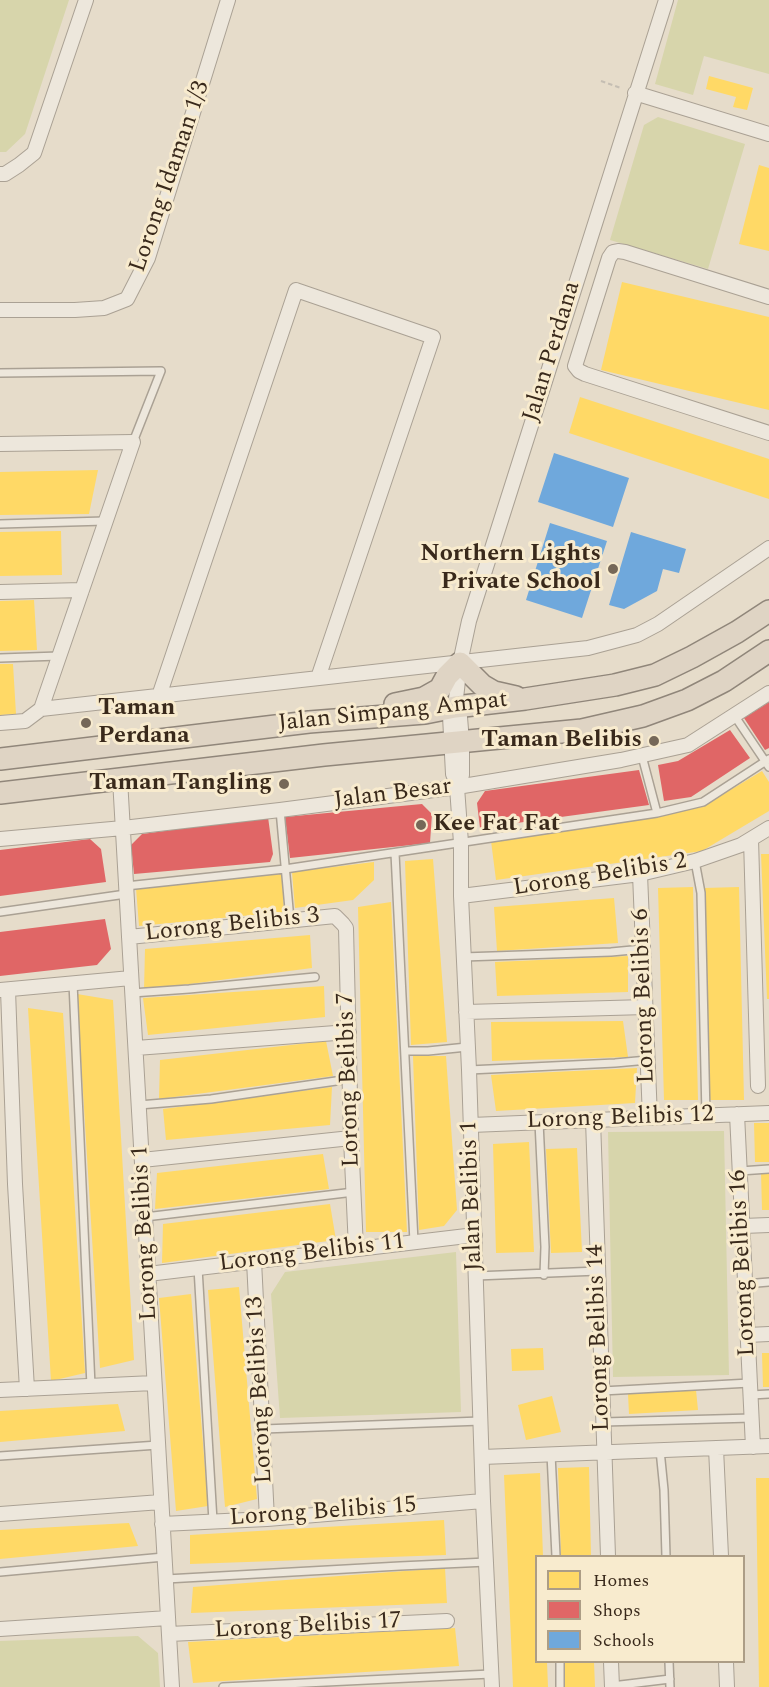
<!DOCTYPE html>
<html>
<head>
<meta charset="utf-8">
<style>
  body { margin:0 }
  #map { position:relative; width:769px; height:1687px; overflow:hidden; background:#e6dcca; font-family:Spectral,serif }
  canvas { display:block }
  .legend { position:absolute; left:535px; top:1555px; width:210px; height:108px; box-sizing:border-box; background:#f8ebce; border:2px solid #ac9d86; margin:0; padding:8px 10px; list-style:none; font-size:18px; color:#39291b }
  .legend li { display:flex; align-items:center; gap:12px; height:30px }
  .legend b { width:30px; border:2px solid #ac9d86 }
</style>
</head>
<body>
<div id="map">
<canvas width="769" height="1687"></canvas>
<ul class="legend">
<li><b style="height:16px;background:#ffd966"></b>Homes</li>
<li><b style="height:16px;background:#e06666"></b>Shops</li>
<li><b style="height:16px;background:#6fa8dc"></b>Schools</li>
</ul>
</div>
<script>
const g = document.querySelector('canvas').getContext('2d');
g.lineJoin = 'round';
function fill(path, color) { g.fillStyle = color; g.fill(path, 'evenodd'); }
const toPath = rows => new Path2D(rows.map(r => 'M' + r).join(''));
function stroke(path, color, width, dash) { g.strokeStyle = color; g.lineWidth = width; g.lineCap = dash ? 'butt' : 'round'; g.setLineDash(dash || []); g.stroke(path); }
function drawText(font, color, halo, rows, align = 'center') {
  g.font = font + ' Spectral,serif'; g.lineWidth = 6; g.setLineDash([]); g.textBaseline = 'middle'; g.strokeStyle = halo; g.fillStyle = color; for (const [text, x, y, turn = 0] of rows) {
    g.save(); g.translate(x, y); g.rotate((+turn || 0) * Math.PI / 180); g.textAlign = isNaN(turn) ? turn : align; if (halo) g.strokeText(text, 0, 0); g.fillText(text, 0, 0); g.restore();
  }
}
fill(toPath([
  [0,0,69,0,25,134,6,152,0,152],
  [678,0,769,0,769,74,704,56,693,95,655,84],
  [658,117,745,144,708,269,610,240,644,125],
  [724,1131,729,1375,613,1377,608,1132],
  [456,1252,461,1412,280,1418,271,1294,285,1272],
  [138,1636,158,1653,160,1687,0,1687,0,1641]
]), '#d7d5ab');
fill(toPath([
  [709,76,753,88,747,110,733,107,736,97,706,89],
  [759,165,769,168,769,251,739,244],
  [622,282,769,317,769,410,601,370],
  [580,397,769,459,769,499,569,433],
  [98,470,89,514,0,515,0,472],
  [61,531,62,575,0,576,0,532],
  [34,600,37,650,0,651,0,601],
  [0,664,13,664,16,714,0,715],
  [762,771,769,782,769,811,702,851,496,880,491,841,702,807],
  [761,854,769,854,769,999,767,999],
  [433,859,447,1042,411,1045,405,861],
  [374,862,374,880,353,900,295,908,292,872],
  [282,872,284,912,139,926,136,888],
  [693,887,698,1100,664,1100,658,888],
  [739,887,744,1100,710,1100,704,888],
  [614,898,618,943,497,951,494,907],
  [391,902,407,1232,366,1232,358,907],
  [310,935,312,968,144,990,145,949],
  [628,956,628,992,497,996,495,962],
  [324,986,325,1017,148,1035,143,998],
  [77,994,113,1000,134,1360,100,1368],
  [28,1008,63,1013,85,1373,51,1381],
  [623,1021,628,1057,492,1061,491,1022],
  [326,1041,333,1076,159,1099,160,1060],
  [413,1056,446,1056,457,1210,444,1226,419,1230],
  [637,1068,635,1103,496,1111,491,1075],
  [332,1087,330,1125,166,1140,163,1109],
  [754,1123,769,1123,769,1162,755,1162],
  [529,1142,534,1252,496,1253,493,1144],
  [577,1148,582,1252,551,1253,546,1149],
  [323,1154,329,1189,155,1209,157,1173],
  [761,1172,769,1172,769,1210,762,1210],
  [330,1204,336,1240,162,1263,163,1224],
  [239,1287,257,1499,225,1507,208,1290],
  [191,1294,208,1506,176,1511,159,1298],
  [543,1348,544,1370,512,1371,511,1349],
  [762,1353,769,1353,769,1387,763,1387],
  [696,1390,698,1410,629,1414,628,1394],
  [552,1396,561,1432,526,1440,518,1405],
  [118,1404,125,1431,0,1442,0,1411],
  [589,1467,591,1556,561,1556,558,1468],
  [540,1473,543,1556,536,1556,536,1662,547,1662,548,1687,513,1687,504,1475],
  [756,1478,769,1478,769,1687,759,1687],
  [444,1520,446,1555,190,1564,190,1535],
  [129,1523,138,1546,0,1559,0,1530],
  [445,1568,447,1603,191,1613,193,1587],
  [455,1628,459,1666,193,1683,188,1642],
  [564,1662,594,1662,595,1687,565,1687]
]), '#ffd966');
fill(toPath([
  [769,702,769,748,765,750,744,718],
  [730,730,750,758,691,797,664,801,658,765,678,761],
  [639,770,649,805,480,828,477,803,485,791],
  [422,804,432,814,430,843,290,858,285,817],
  [268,817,273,854,270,862,134,874,131,845,142,834],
  [90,839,101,849,106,882,0,896,0,850],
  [105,919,111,949,97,965,0,976,0,932]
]), '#e06666');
fill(toPath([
  [554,453,629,478,613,527,538,502],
  [550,523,607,541,582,618,526,600],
  [631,532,686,549,679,573,663,569,657,591,624,609,609,605]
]), '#6fa8dc');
const service = toPath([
  [0,373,161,371,133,442],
  [0,524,105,521],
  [0,658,59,656],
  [734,715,769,767],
  [642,756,657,813],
  [280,810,290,920],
  [395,853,414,1242],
  [695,861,701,893,706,1116],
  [126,886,285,869,657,813,703,802,769,759],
  [0,912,126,894],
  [463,957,611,952,643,949],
  [73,983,91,1386],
  [132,993,189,989,315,977],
  [405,1051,428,1051,467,1047],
  [469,1070,615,1063,648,1060],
  [139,1105,211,1099,350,1079],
  [539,1122,545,1247,544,1275],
  [740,1171,769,1169],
  [145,1217,354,1192],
  [198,1268,213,1521],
  [476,1276,598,1271],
  [745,1284,769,1282],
  [602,1391,750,1383],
  [751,1395,769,1394],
  [603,1422,752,1418],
  [263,1429,481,1421],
  [660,1450,664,1490,666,1556],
  [551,1454,556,1556],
  [0,1456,158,1445],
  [0,1572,164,1557],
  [166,1579,400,1566,487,1562],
  [560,1662,560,1687],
  [669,1662,670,1687],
  [612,1686,670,1679],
  [223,1687,491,1674]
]);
const minor = toPath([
  [635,93,769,134],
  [0,174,5,174,19,165,34,153,86,0],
  [769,297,625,252,618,251,613,252,609,258,575,366,579,371,585,374,769,433],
  [0,310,75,310,104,308,127,299,148,258,228,0],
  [0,444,133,442,41,709],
  [0,592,82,590],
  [159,696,296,290,433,337,318,678],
  [455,707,460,717,462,742,462,775,457,787,461,843,461,896,469,1070,483,1501,492,1687],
  [41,709,588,648,637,635,658,624,769,548],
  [0,723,25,721,41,709],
  [120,779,172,1687],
  [455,779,453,774,450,716,455,707,460,663,469,621,666,0],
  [0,839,123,828,280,810,457,787,621,760,688,745,769,693],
  [751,839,758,1086],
  [640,874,650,1118],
  [461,896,640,874,695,861,741,845,769,828],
  [129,937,335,916,343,924,346,928,351,1138,356,1249],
  [0,990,131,978],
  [8,990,15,1184,27,1389],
  [466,1012,646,1007],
  [136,1048,349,1032],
  [737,1114,753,1447],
  [593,1120,608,1556],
  [471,1125,769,1113],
  [142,1160,351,1138],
  [743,1226,769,1225],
  [254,1261,267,1519],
  [148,1274,475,1235],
  [748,1335,769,1334],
  [0,1390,154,1383],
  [716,1448,721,1556],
  [482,1457,769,1446],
  [0,1514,161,1502],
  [162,1524,267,1519,483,1501],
  [0,1629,168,1618],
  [169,1634,447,1621],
  [611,1662,612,1687],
  [726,1662,727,1687]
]);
const trunk = toPath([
  [395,704,424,698,440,689,447,676,460,663,482,685,494,692,516,697],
  [0,759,309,722,425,713,455,707,525,699,615,685,655,675,692,657,737,632,769,611],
  [0,793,324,755,582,730,643,716,687,700,724,681,769,651]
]);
stroke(service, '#aaa194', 10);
stroke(minor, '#aaa194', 16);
stroke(trunk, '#90867a', 24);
stroke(toPath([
  [601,81,621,88]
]), '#c5beb3', 2, [4.5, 3]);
stroke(service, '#ede7dc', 7);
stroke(minor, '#ede7dc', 14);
stroke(trunk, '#dfd4c4', 21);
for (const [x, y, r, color] of [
  [613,569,6,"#766858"],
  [86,723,6,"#766858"],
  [654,741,6,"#766858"],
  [284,784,6,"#766858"],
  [421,825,6,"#766858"]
]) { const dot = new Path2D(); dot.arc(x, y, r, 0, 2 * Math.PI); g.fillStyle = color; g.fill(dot); stroke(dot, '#f8ebce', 2); }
drawText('24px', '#39291b', '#f8ebce', [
  ["Lorong Idaman 1/3",171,177,-71],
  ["Jalan Perdana",553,352,-73],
  ["Jalan Simpang Ampat",393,713,-6],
  ["Jalan Besar",393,795,-7],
  ["Lorong Belibis 2",600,876,-9],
  ["Lorong Belibis 3",232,926,-6],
  ["Lorong Belibis 6",645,996,-92],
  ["Lorong Belibis 7",350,1080,-92],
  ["Lorong Belibis 12",620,1119,-2],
  ["Jalan Belibis 1",473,1196,-92],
  ["Lorong Belibis 1",146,1233,-93],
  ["Lorong Belibis 11",312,1254,-7],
  ["Lorong Belibis 16",744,1263,-93],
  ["Lorong Belibis 14",600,1338,-92],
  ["Lorong Belibis 13",261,1390,-93],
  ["Lorong Belibis 15",323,1513,-4],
  ["Lorong Belibis 17",308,1627,-3]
]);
drawText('bold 24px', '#39291b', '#f8ebce', [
  ["Northern Lights",601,555],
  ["Private School",601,583],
  ["Taman",98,709,"left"],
  ["Perdana",98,737,"left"],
  ["Taman Belibis",642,741],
  ["Taman Tangling",272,784],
  ["Kee Fat Fat",433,825,"left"]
], 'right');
</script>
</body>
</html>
